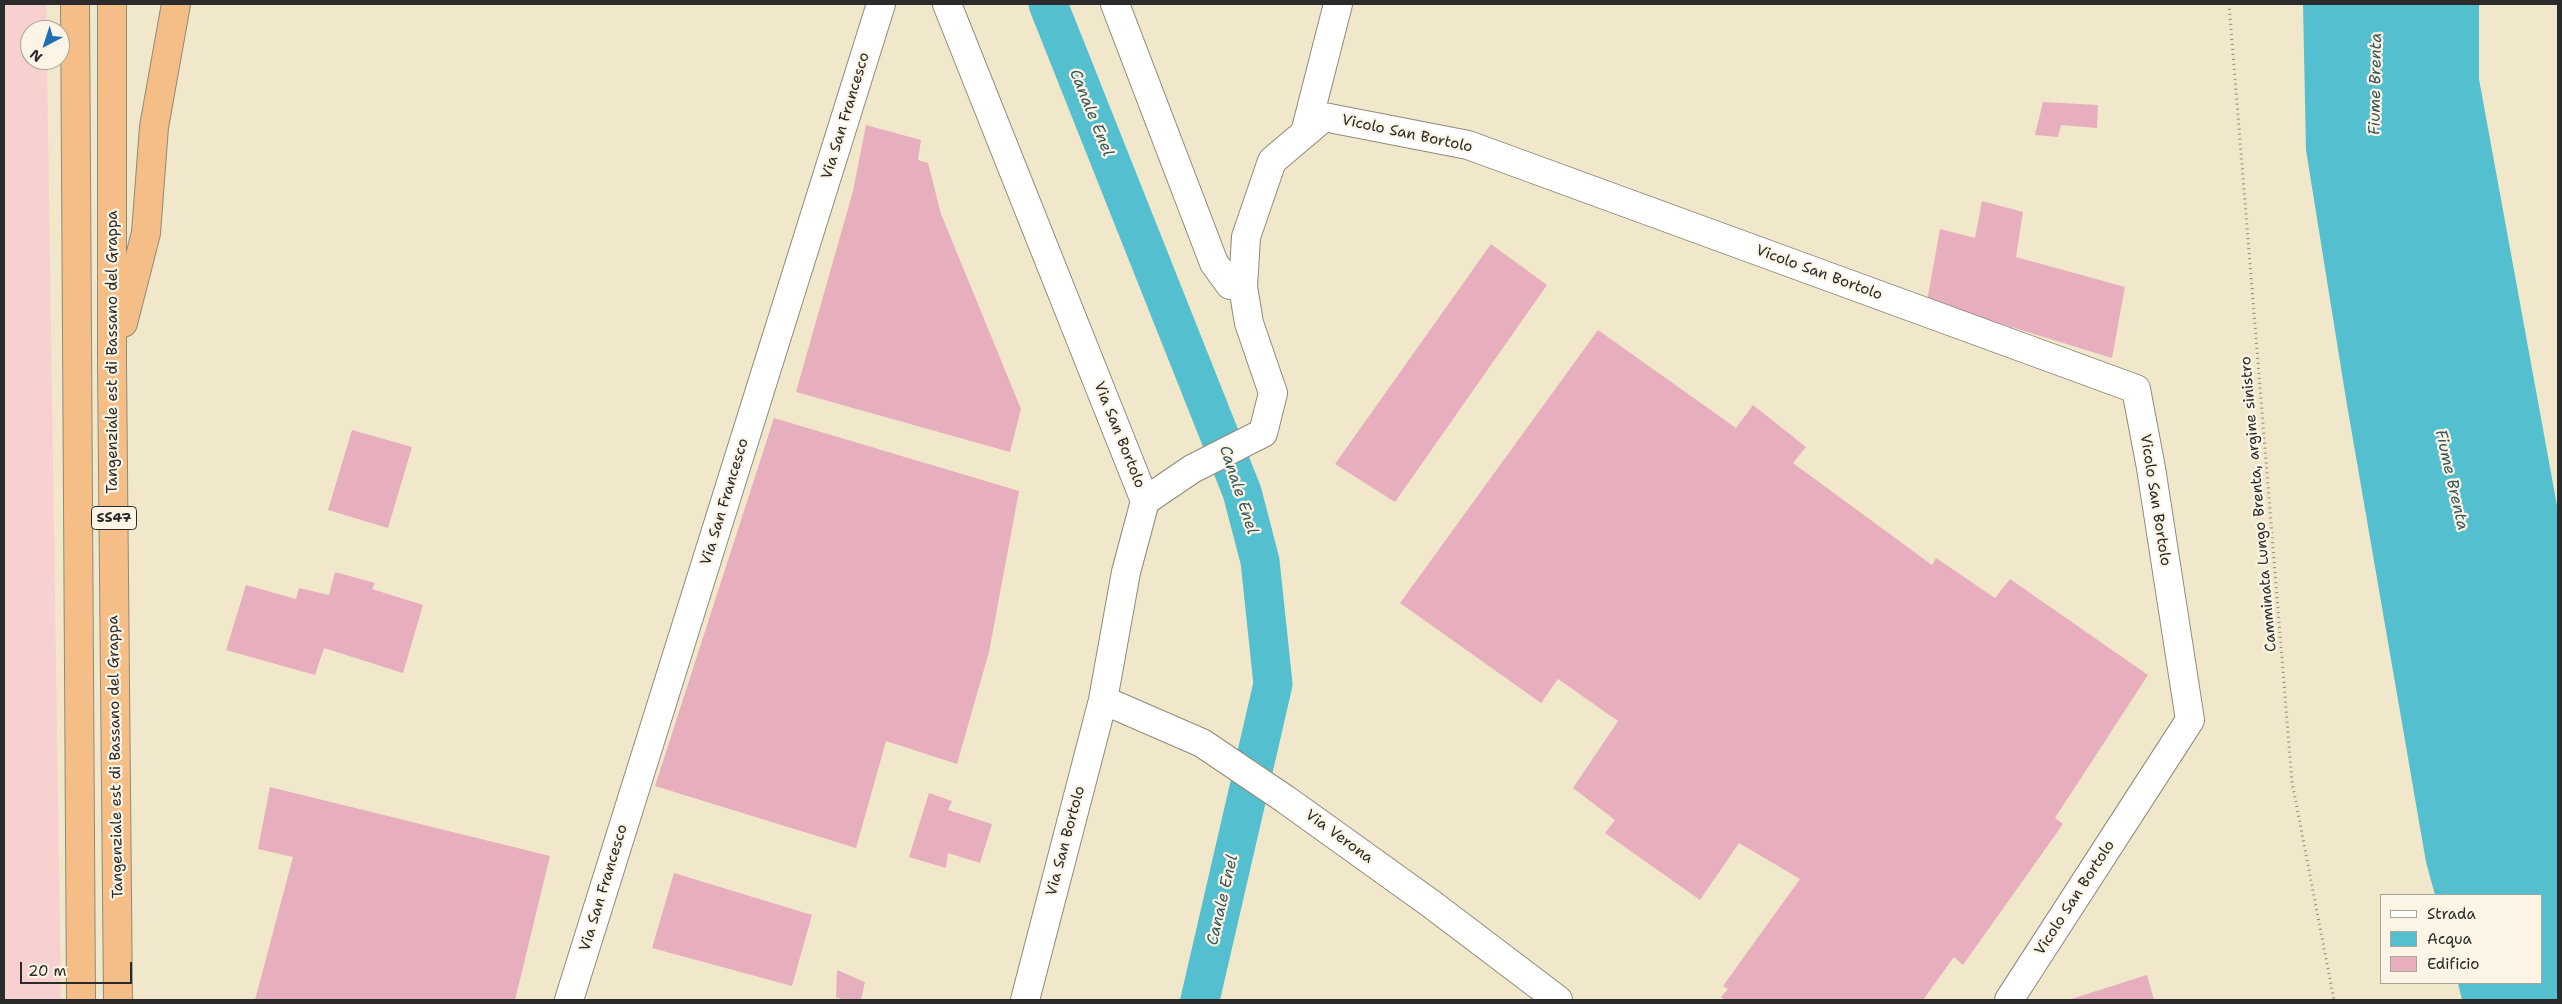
<!DOCTYPE html>
<html>
<head>
<meta charset="utf-8">
<style>
  body { margin:0 }
  #map { position:relative; width:2562px; height:1004px; overflow:hidden; background:#f1e8cc; font-family:"Shantell Sans",sans-serif }
  canvas { display:block }
  .frame { position:absolute; inset:0; border:5px solid #2b2b2b; pointer-events:none }
  .legend { position:absolute; left:2380px; top:894px; width:162px; height:90px; box-sizing:border-box; background:#fcf5e5; border:1px solid #a8a49b; margin:0; padding:6px 9px; list-style:none; font-size:15px; color:#2b2b2b }
  .legend li { display:flex; align-items:center; gap:10px; height:25px }
  .legend b { width:25px; border:1px solid #a8a49b }
  .north { position:absolute; left:20px; top:20px; width:50px; height:50px; box-sizing:border-box; background:#fcf5e5; border:1px solid #a8a49b; border-radius:50%; rotate:220deg; font-size:14px; font-weight:700; line-height:20px; text-align:center; color:#2b2b2b }
  .north::after { content:''; display:block; margin:auto; width:18px; height:22px; background:#1f6fb2; clip-path:polygon(50% 0,100% 100%,50% 72%,0 100%) }
  .scale { position:absolute; left:20px; top:962px; width:112px; height:22px; box-sizing:border-box; border:2px solid #2b2b2b; border-top:0; padding-left:6px; font-size:15px; line-height:18px; white-space:nowrap; color:#2b2b2b; -webkit-text-stroke:4px #fcf5e5; paint-order:stroke }
</style>
</head>
<body>
<div id="map">
<canvas width="2562" height="1004"></canvas>
<div class="frame"></div>
<ul class="legend">
<li><b style="height:6px;background:#fff"></b>Strada</li>
<li><b style="height:14px;background:#54bfce"></b>Acqua</li>
<li><b style="height:14px;background:#e7aebe"></b>Edificio</li>
</ul>
<div class="north">N</div>
<div class="scale">20 m</div>
</div>
<script>
const g = document.querySelector('canvas').getContext('2d');
g.lineJoin = 'round';
function fill(path, color) { g.fillStyle = color; g.fill(path, 'evenodd'); }
const toPath = rows => new Path2D(rows.map(r => 'M' + r).join(''));
function stroke(path, color, width, dash) { g.strokeStyle = color; g.lineWidth = width; g.lineCap = dash ? 'butt' : 'round'; g.setLineDash(dash || []); g.stroke(path); }
function drawText(font, color, halo, rows, align = 'center') {
  g.font = font + ' "Shantell Sans",sans-serif'; g.lineWidth = 4.5; g.setLineDash([]); g.textBaseline = 'middle'; g.strokeStyle = halo; g.fillStyle = color; for (const [text, x, y, turn = 0] of rows) {
    g.save(); g.translate(x, y); g.rotate((+turn || 0) * Math.PI / 180); g.textAlign = isNaN(turn) ? turn : align; if (halo) g.strokeText(text, 0, 0); g.fillText(text, 0, 0); g.restore();
  }
}
fill(toPath([
  [4,4,46,4,47,30,30,30,30,60,47,60,61,1000,4,1000]
]), '#f7d0cf');
fill(toPath([
  [2303,4,2479,4,2479,79,2558,511,2558,1000,2462,1000,2458,983,2541,983,2541,895,2435,895,2426,862,2346,399,2306,150]
]), '#54bfce');
stroke(toPath([
  [1048,4,1242,492,1260,561,1273,684,1200,1000]
]), '#54bfce', 39);
fill(toPath([
  [2043,102,2098,105,2097,128,2061,125,2058,137,2035,135],
  [866,125,921,140,918,160,928,163,941,214,1021,409,1010,452,796,392,853,191],
  [1982,201,2023,212,2016,257,2125,287,2112,358,1927,301,1940,229,1975,238],
  [1491,244,1547,285,1395,502,1335,464],
  [1598,330,1736,428,1753,405,1806,447,1793,463,1932,565,1936,558,1995,598,2010,579,2148,675,2055,818,2063,824,1963,965,1954,957,1923,1000,1725,1000,1721,997,1728,989,1723,986,1800,879,1739,843,1700,900,1605,833,1615,820,1573,788,1618,721,1558,679,1541,703,1400,603],
  [774,418,1019,491,989,652,957,764,886,741,856,848,655,786],
  [352,430,412,447,388,528,328,510],
  [335,572,375,583,372,589,423,605,403,673,324,648,315,675,226,650,246,585,296,599,299,588,329,595],
  [270,787,550,856,515,1000,255,1000,293,857,258,849],
  [929,793,952,801,948,810,992,824,980,863,948,853,946,868,909,857],
  [674,873,812,915,792,986,652,948],
  [837,970,865,982,861,1000,844,1000,836,997],
  [2147,975,2154,1000,2068,1000]
]), '#e7aebe');
const minor = toPath([
  [947,4,1145,501,1126,572,1103,700,1025,1000],
  [1115,4,1214,263,1230,285,1243,287],
  [1305,133,1338,4],
  [1145,501,1192,469,1263,433,1273,393,1249,323,1243,287,1246,237,1272,161,1324,117,1468,145,2136,389,2151,468,2190,720,2009,1000],
  [1103,700,1202,743,1285,799,1430,903,1558,1000],
  [569,1000,881,4]
]);
const highway = toPath([
  [75,4,81,1000],
  [112,4,112,364,118,1000],
  [123,323,146,233,154,127,176,4]
]);
stroke(minor, '#8e8a7c', 30);
stroke(highway, '#8e8a7c', 30);
stroke(toPath([
  [2229,4,2292,782,2334,1000]
]), '#8e8a7c', 3, [1, 4]);
stroke(minor, '#fff', 28);
stroke(highway, '#f6be87', 28);
for (const [x, y, w] of [
  [114,518,45]
]) { const box = new Path2D(); box.roundRect(x - w / 2, y - 11.5, w, 23, 4); g.fillStyle = '#fcf5e5'; g.fill(box); stroke(box, '#2b2b2b', 1); }
drawText('bold 14px', '#2b2b2b', null, [
  ["SS47",114,518]
]);
drawText('15px', '#2b2b2b', '#fcf5e5', [
  ["Via San Francesco",846,116,-73],
  ["Vicolo San Bortolo",1407,134,12],
  ["Vicolo San Bortolo",1819,273,20],
  ["Tangenziale est di Bassano del Grappa",113,352,-90],
  ["Via San Bortolo",1119,435,68],
  ["Vicolo San Bortolo",2155,500,81],
  ["Via San Francesco",725,502,-73],
  ["Camminata Lungo Brenta, argine sinistro",2259,504,-95],
  ["Tangenziale est di Bassano del Grappa",116,757,-91],
  ["Via Verona",1339,837,36],
  ["Via San Bortolo",1066,841,-75],
  ["Via San Francesco",604,888,-73],
  ["Vicolo San Bortolo",2075,898,-57]
]);
drawText('italic 16px', '#37575c', '#fcf5e5', [
  ["Fiume Brenta",2376,84,-89],
  ["Canale Enel",1091,113,68],
  ["Fiume Brenta",2451,480,77],
  ["Canale Enel",1238,490,72],
  ["Canale Enel",1223,900,-77]
]);
</script>
</body>
</html>
